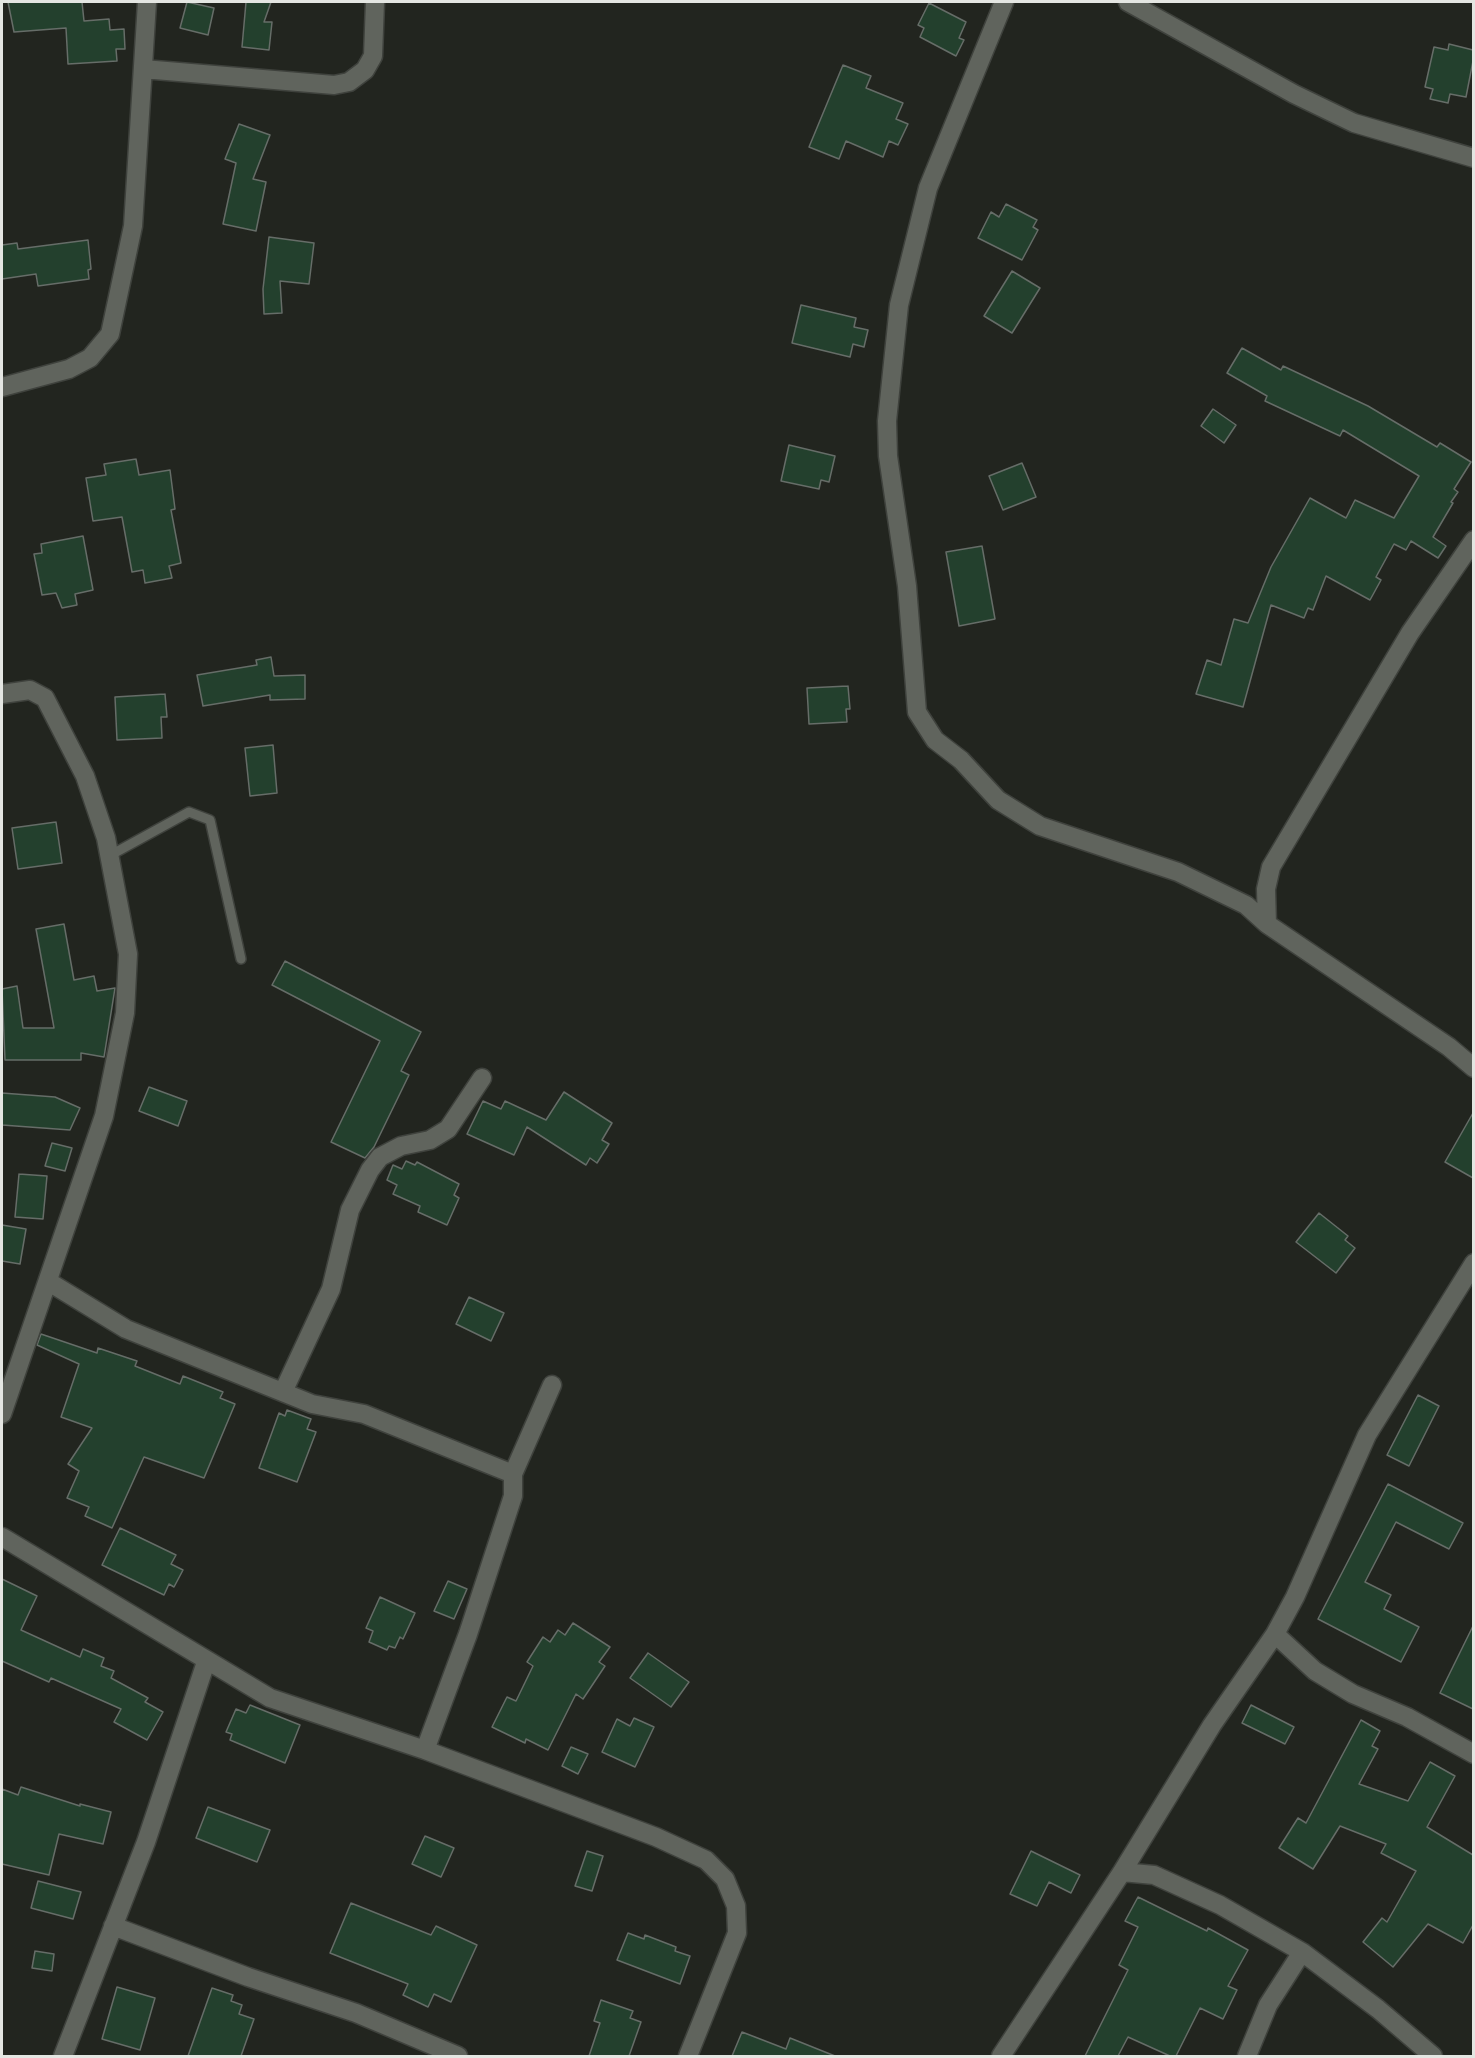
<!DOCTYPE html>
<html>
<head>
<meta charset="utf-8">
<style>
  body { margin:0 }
  #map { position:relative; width:1475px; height:2058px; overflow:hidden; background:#22251f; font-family:"Public Sans",sans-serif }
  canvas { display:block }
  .frame { position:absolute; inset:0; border:3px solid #e4e6e2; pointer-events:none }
</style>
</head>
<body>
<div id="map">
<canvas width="1475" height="2058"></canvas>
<div class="frame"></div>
</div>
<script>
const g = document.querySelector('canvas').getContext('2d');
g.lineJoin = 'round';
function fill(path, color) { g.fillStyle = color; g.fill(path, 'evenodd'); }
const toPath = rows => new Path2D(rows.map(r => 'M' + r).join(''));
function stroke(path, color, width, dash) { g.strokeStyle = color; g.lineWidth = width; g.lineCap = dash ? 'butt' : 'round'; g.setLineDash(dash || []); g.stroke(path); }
const building = toPath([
  [8,2,82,2,84,21,109,19,110,30,124,29,125,49,116,49,117,61,68,64,66,28,14,32,8,2],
  [187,2,214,8,208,35,180,28,187,2],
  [246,2,271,2,264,22,272,22,269,50,242,47,246,2],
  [929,3,966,22,959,38,964,40,956,56,920,37,924,28,918,25,929,3],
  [1449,44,1473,50,1473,61,1466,97,1450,94,1448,103,1430,99,1433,89,1425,87,1434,47,1448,50,1449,44],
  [843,65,871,76,866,88,903,103,896,119,908,124,898,145,889,141,883,157,846,141,839,159,809,147,843,65],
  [239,124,270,135,253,179,266,182,256,231,223,224,236,163,225,159,239,124],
  [1006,204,1037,220,1033,227,1038,230,1022,260,978,238,991,212,999,217,1006,204],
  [269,237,314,243,309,284,280,281,282,313,264,314,263,289,269,237],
  [88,240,91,269,88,270,89,279,38,286,36,274,2,279,2,245,17,243,18,249,88,240],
  [1012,271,1040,288,1012,333,984,316,1012,271],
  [801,305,856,318,854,327,868,330,864,347,853,344,850,357,792,343,801,305],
  [1242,348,1281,370,1283,366,1368,406,1437,447,1440,443,1471,462,1454,489,1458,492,1451,502,1453,503,1433,537,1446,546,1438,558,1411,541,1406,550,1394,544,1376,577,1381,580,1370,600,1326,576,1313,610,1308,608,1304,618,1271,605,1243,707,1196,694,1207,660,1221,665,1234,619,1248,623,1271,567,1310,498,1346,518,1355,500,1394,518,1419,476,1343,430,1340,436,1265,401,1267,396,1227,373,1242,348],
  [1213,409,1236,425,1224,443,1201,426,1213,409],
  [789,445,835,456,829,482,821,480,819,489,781,481,789,445],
  [136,459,139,475,170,470,175,509,171,510,181,563,169,566,172,578,145,583,143,570,132,572,122,517,93,521,86,478,106,475,104,464,136,459],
  [1022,463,1036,497,1003,510,989,476,1022,463],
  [83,536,93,590,75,594,77,605,62,608,56,593,42,595,34,554,42,553,41,544,83,536],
  [982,546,995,619,959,626,946,552,982,546],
  [271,657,274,676,305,675,305,699,270,700,270,695,203,706,197,675,257,665,256,660,271,657],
  [848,686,850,709,846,709,847,722,809,724,807,688,848,686],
  [165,694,167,717,161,717,162,738,117,740,115,697,165,694],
  [273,745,277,793,250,796,245,748,273,745],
  [56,822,62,863,18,869,12,828,56,822],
  [64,924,74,980,94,976,97,991,115,988,104,1057,81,1053,81,1060,5,1060,2,989,17,986,23,1028,54,1028,36,929,64,924],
  [285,961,421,1032,401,1071,409,1075,374,1147,365,1158,331,1142,380,1041,272,985,285,961],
  [149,1087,187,1101,178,1126,139,1111,149,1087],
  [564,1092,612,1123,602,1140,609,1144,597,1163,590,1158,586,1165,527,1127,514,1155,467,1134,483,1101,501,1109,505,1101,546,1120,564,1092],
  [2,1093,55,1097,80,1108,70,1130,2,1125,2,1093],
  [1473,1113,1473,1178,1445,1162,1473,1113],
  [52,1143,72,1148,65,1171,45,1166,52,1143],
  [406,1161,415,1165,417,1162,459,1184,454,1195,459,1198,447,1225,418,1212,420,1206,393,1194,397,1185,387,1180,393,1165,402,1169,406,1161],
  [19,1174,47,1176,43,1219,15,1217,19,1174],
  [1319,1213,1348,1236,1345,1240,1355,1248,1336,1273,1296,1242,1319,1213],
  [2,1225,26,1229,20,1264,2,1261,2,1225],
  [469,1297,504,1313,491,1341,456,1324,469,1297],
  [41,1334,97,1353,98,1348,137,1361,135,1366,180,1384,183,1376,223,1392,220,1398,235,1404,204,1478,144,1457,112,1528,85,1516,89,1507,67,1498,79,1471,68,1464,92,1428,61,1417,79,1364,37,1345,41,1334],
  [1418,1395,1439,1406,1409,1466,1387,1455,1418,1395],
  [287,1410,311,1419,307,1429,316,1432,297,1482,259,1468,279,1413,285,1416,287,1410],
  [1388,1484,1463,1523,1449,1549,1396,1522,1365,1582,1391,1595,1384,1609,1419,1627,1401,1662,1318,1619,1388,1484],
  [120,1528,176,1555,171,1564,183,1570,174,1587,169,1584,164,1595,102,1565,120,1528],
  [2,1579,37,1596,21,1630,80,1657,83,1649,104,1658,101,1666,114,1671,111,1678,148,1698,145,1702,163,1712,147,1740,114,1722,121,1709,51,1678,49,1682,2,1661,2,1579],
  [448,1581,467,1589,454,1619,434,1611,448,1581],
  [380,1597,415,1613,403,1639,400,1637,395,1648,389,1646,387,1650,369,1642,373,1631,366,1628,380,1597],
  [573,1623,610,1647,599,1662,605,1666,583,1699,576,1694,548,1750,526,1739,525,1743,492,1727,507,1697,516,1701,533,1666,527,1662,543,1637,550,1642,558,1630,565,1635,573,1623],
  [1473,1626,1473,1709,1440,1693,1473,1626],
  [648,1653,689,1682,671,1707,630,1678,648,1653],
  [250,1705,300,1725,285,1763,230,1740,232,1734,226,1732,236,1709,246,1713,250,1705],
  [1251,1705,1294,1727,1285,1744,1242,1723,1251,1705],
  [634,1718,654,1727,635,1767,602,1752,617,1719,630,1726,634,1718],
  [1361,1720,1380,1731,1372,1746,1378,1749,1359,1784,1408,1801,1430,1762,1455,1776,1427,1827,1473,1855,1473,1925,1463,1943,1428,1924,1393,1967,1363,1942,1382,1918,1387,1922,1416,1871,1381,1853,1386,1844,1340,1826,1313,1869,1279,1848,1298,1818,1306,1823,1361,1720],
  [571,1747,588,1754,578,1774,562,1766,571,1747],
  [21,1787,80,1806,80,1804,111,1812,103,1844,59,1834,49,1875,2,1864,2,1789,18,1795,21,1787],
  [208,1807,270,1830,257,1862,196,1838,208,1807],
  [425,1836,454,1848,441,1877,412,1864,425,1836],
  [587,1851,603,1856,592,1891,575,1886,587,1851],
  [1031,1851,1080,1875,1071,1893,1049,1882,1037,1906,1010,1894,1031,1851],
  [38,1881,81,1892,73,1919,31,1908,38,1881],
  [1138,1897,1207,1931,1208,1928,1248,1950,1228,1986,1237,1990,1223,2019,1200,2008,1176,2056,1170,2056,1128,2037,1118,2056,1085,2056,1128,1970,1119,1965,1138,1927,1125,1921,1138,1897],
  [351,1903,431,1935,436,1926,477,1945,451,2002,434,1994,428,2007,403,1995,408,1984,330,1953,351,1903],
  [628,1933,644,1939,645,1935,676,1947,675,1951,690,1956,680,1984,617,1960,628,1933],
  [35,1951,54,1954,52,1971,32,1968,35,1951],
  [117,1987,155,1998,140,2050,102,2039,117,1987],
  [212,1988,233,1995,231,2001,242,2005,239,2014,254,2019,241,2056,188,2056,212,1988],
  [601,2000,633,2011,630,2018,641,2022,629,2056,589,2056,600,2023,594,2021,601,2000],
  [742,2032,786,2049,790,2038,835,2056,732,2056,742,2032]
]);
fill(building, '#23402d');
stroke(building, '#666d68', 1.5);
const lane = toPath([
  [109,856,189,812,210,820,241,959]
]);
const street = toPath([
  [1004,2,928,188,899,305,887,421,888,456,907,586,917,712,935,740,961,760,998,800,1040,826,1178,872,1246,905,1267,924],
  [1128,2,1294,94,1354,123,1474,158],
  [143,69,334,85,349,82,365,70,373,56,375,2],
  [2,387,69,369,90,358,110,334,133,226,147,2],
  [1474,540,1410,633,1271,867,1266,889,1267,924,1449,1047,1474,1068],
  [2,694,30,690,45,698,85,776,106,838,128,954,125,1013,104,1116,2,1414],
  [1474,1263,1367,1435,1295,1597,1275,1634,1315,1671,1353,1694,1407,1717,1474,1754],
  [49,1282,126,1329,312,1404,364,1414,513,1474],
  [283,1392,331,1289,350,1210,370,1170,380,1157,401,1146,430,1140,448,1129,482,1078],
  [2,1537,270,1698,425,1750,656,1837,706,1860,725,1879,736,1906,737,1933,688,2056],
  [425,1750,468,1634,513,1496,513,1474,552,1385],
  [1122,1872,1154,1875,1220,1905,1302,1952,1378,2009,1433,2056],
  [113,1926,248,1977,356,2013,458,2056],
  [63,2056,146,1842,206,1662],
  [1001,2056,1122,1872,1212,1725,1275,1634],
  [1247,2056,1268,2005,1302,1952]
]);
stroke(lane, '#3f423d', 12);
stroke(street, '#3f423d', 21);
stroke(lane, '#60645d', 9);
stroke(street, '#60645d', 18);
</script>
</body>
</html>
